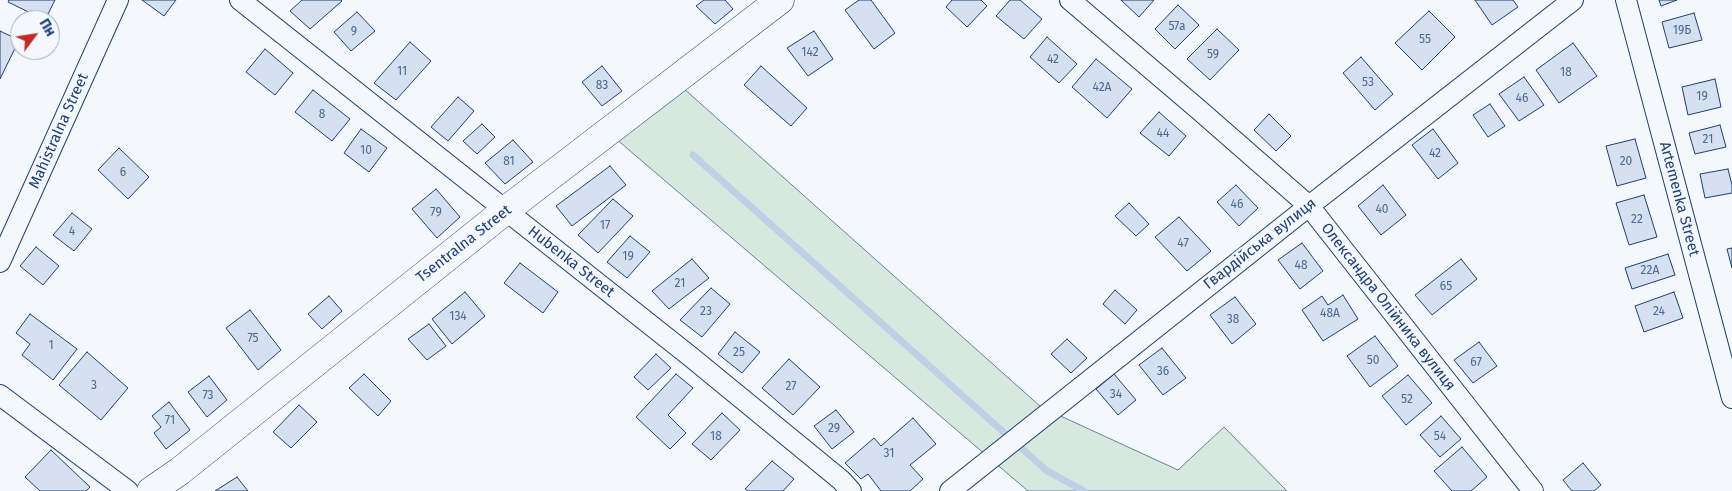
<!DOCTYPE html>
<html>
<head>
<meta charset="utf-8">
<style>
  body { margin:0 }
  #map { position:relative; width:1732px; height:491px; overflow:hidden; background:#f4f7fb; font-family:"Fira Sans",sans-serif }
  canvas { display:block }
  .north { position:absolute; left:10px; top:10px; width:50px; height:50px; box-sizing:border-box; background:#f4f7fb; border:1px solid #9eadc5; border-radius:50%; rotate:59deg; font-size:14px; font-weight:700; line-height:20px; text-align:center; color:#1d3f73 }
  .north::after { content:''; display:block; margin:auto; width:18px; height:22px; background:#c62828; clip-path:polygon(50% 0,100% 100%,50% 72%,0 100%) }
</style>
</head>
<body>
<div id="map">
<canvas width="1732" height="491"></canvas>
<div class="north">Пн</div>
</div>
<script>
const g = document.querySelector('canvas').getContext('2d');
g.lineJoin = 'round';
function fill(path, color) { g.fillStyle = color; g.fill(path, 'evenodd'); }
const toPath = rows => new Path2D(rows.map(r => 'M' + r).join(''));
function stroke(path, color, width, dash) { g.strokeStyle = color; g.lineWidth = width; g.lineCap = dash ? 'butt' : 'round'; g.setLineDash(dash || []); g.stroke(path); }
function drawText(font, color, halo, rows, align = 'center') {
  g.font = font + ' "Fira Sans",sans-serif'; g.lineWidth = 4; g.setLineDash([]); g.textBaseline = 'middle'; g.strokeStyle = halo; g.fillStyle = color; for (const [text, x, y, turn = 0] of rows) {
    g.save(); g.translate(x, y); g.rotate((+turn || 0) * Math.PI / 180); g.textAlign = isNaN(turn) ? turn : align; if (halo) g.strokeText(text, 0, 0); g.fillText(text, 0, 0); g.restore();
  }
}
const green = toPath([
  [682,87,1041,407,1178,470,1224,427,1287,491,1028,491,615,138,682,87]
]);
fill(green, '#d7e8df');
stroke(green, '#687fa3', 1);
stroke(toPath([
  [693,155,1047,471,1084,491]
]), '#bed0e5', 7);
const building = toPath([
  [9,0,55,0,45,20,8,2,9,0],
  [142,0,176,0,164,16,142,0],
  [302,0,341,0,342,1,310,29,290,11,302,0],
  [704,0,725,0,733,9,715,24,696,6,704,0],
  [859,0,871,0,895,33,874,49,845,10,859,0],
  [952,0,981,0,987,6,967,27,946,7,952,0],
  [1010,0,1020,0,1042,19,1024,39,996,16,1010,0],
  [1121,0,1154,0,1139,17,1121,0],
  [1475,0,1513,0,1518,7,1492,25,1475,0],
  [1659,0,1677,0,1661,6,1659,0],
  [1178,5,1199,25,1175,49,1155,29,1178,5],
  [1429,11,1455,37,1422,70,1395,43,1429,11],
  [357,12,375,31,351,51,334,32,357,12],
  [1694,13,1702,40,1669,48,1662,22,1694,13],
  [1217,29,1239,50,1210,80,1187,59,1217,29],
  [0,31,19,40,0,79,0,31],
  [814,31,833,59,808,76,787,48,814,31],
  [1047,37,1077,64,1059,83,1030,57,1047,37],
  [410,42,431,61,396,100,374,83,410,42],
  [1573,43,1597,76,1559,103,1536,70,1573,43],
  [265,49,293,73,275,95,246,72,265,49],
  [1361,57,1393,94,1375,110,1343,73,1361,57],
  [1096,59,1132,89,1107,118,1072,87,1096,59],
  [602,66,622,91,602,106,582,82,602,66],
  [761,66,807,108,791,126,744,85,761,66],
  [1524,77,1544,105,1519,121,1499,94,1524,77],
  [1715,79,1721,107,1688,115,1682,87,1715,79],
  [313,90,350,119,332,141,295,112,313,90],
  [458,97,474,111,448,141,431,127,458,97],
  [1490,104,1505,126,1488,137,1473,115,1490,104],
  [1159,112,1186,136,1169,156,1140,133,1159,112],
  [1269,114,1291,136,1276,151,1254,130,1269,114],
  [482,124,495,137,477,154,463,141,482,124],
  [1720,125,1726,147,1695,154,1689,133,1720,125],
  [361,129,387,148,369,172,344,153,361,129],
  [1433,129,1458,163,1438,179,1412,145,1433,129],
  [1635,139,1646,178,1617,186,1606,146,1635,139],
  [513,140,533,162,505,184,485,163,513,140],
  [119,148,149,177,128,199,98,170,119,148],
  [610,166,626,185,572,226,556,206,610,166],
  [1728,169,1732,185,1732,193,1705,198,1700,174,1728,169],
  [1236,185,1258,208,1239,226,1217,202,1236,185],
  [1383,185,1406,215,1381,235,1358,206,1383,185],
  [436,189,460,217,437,238,412,209,436,189],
  [1644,195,1657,237,1629,245,1616,203,1644,195],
  [613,199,633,216,598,253,578,235,613,199],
  [1129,203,1149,224,1136,236,1115,216,1129,203],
  [72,213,92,229,74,251,53,235,72,213],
  [1179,217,1211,251,1187,271,1155,237,1179,217],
  [630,236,650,252,627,278,607,262,630,236],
  [1302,243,1323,271,1300,289,1278,260,1302,243],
  [36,247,59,266,43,285,20,266,36,247],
  [1732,248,1732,268,1727,249,1732,248],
  [1668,254,1675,275,1632,289,1625,268,1668,254],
  [692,259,709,278,669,309,652,291,692,259],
  [1461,259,1477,279,1432,315,1415,295,1461,259],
  [520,263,558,292,543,313,504,283,520,263],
  [711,288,730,304,702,337,680,320,711,288],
  [1115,290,1137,310,1125,324,1103,304,1115,290],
  [465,292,485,316,452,344,432,319,465,292],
  [1674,292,1683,318,1644,332,1635,306,1674,292],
  [1343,295,1358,319,1323,341,1302,310,1322,296,1328,305,1343,295],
  [329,296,342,311,322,329,308,314,329,296],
  [1235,297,1256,324,1232,344,1210,315,1235,297],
  [250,310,281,350,258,370,226,328,250,310],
  [30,314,77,349,53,380,22,355,30,344,16,333,30,314],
  [429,324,446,346,427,360,408,339,429,324],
  [735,332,760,352,742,373,718,354,735,332],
  [1375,336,1398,366,1370,387,1347,356,1375,336],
  [1067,339,1087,358,1071,373,1051,354,1067,339],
  [1479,342,1497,366,1473,383,1454,360,1479,342],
  [1162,348,1186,378,1163,395,1139,365,1162,348],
  [87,352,128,388,101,420,59,385,87,352],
  [656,354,671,368,648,390,634,377,656,354],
  [789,359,820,387,793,415,762,388,789,359],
  [364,374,391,401,378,416,349,388,364,374],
  [676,374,693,388,668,415,686,433,670,449,636,417,676,374],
  [1114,374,1136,400,1118,415,1096,389,1114,374],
  [1408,375,1432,403,1406,425,1382,396,1408,375],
  [209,376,227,400,207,417,188,392,209,376],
  [169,402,190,430,166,449,154,433,161,427,152,416,169,402],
  [299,405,317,422,291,448,273,432,299,405],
  [836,410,854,432,832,449,814,426,836,410],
  [722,413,740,430,711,460,692,444,722,413],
  [1441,416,1461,439,1440,457,1420,435,1441,416],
  [913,418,936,444,910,465,923,479,910,491,881,491,868,474,861,479,845,463,874,438,881,446,913,418],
  [1462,447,1487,477,1471,491,1452,491,1434,471,1462,447],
  [51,450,90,487,86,491,40,491,25,477,51,450],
  [772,461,794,479,783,491,748,491,745,489,772,461],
  [1583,463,1601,485,1594,491,1572,491,1563,480,1583,463],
  [237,477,248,491,215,491,237,477]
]);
fill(building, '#d5e0f0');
stroke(building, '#1d3f73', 1);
const street = toPath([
  [240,0,691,357,841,480,851,491],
  [1070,0,1198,109,1309,206,1533,491],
  [1626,0,1732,398],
  [0,262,118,0],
  [0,395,128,491],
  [950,491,1309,206,1573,0]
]);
const secondary = toPath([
  [151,491,180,471,506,210,780,0]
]);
stroke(street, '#1d3f73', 22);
stroke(secondary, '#1d3f73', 29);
stroke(street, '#f4f7fb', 20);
stroke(secondary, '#f4f7fb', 28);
drawText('12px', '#4b6792', null, [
  ["57а",1177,27],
  ["19Б",1682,31],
  ["9",354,32],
  ["55",1425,40],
  ["142",810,53],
  ["59",1213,55],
  ["42",1053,60],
  ["11",402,72],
  ["18",1566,73],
  ["53",1368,83],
  ["83",602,86],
  ["42А",1102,88],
  ["19",1702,97],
  ["46",1522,99],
  ["8",322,115],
  ["44",1163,134],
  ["21",1708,140],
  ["10",366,151],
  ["42",1435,154],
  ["81",509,162],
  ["20",1626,162],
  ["6",123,173],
  ["46",1237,205],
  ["40",1382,210],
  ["79",436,213],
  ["22",1637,220],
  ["17",605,226],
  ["4",72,232],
  ["47",1183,244],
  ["19",628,257],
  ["48",1301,266],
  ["22А",1650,271],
  ["21",680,284],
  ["65",1446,287],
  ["23",706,312],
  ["24",1659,312],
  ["48А",1330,314],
  ["134",458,317],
  ["38",1233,320],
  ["75",253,339],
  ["1",51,346],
  ["25",739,353],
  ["50",1373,361],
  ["67",1476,363],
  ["36",1163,372],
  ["3",94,386],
  ["27",791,387],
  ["34",1116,395],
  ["73",208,396],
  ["52",1407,400],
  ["71",170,421],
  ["29",834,429],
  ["18",716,437],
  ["54",1440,437],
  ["31",889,454]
]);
drawText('15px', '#1d3f73', '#f4f7fb', [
  ["Mahistralna Street",59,131,-66],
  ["Artemenka Street",1679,199,75],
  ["Tsentralna Street",464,244,-38],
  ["Гвардійська вулиця",1260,244,-38],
  ["Hubenka Street",571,262,38],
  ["Олександра Олійника вулиця",1388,307,52]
]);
</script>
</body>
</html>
